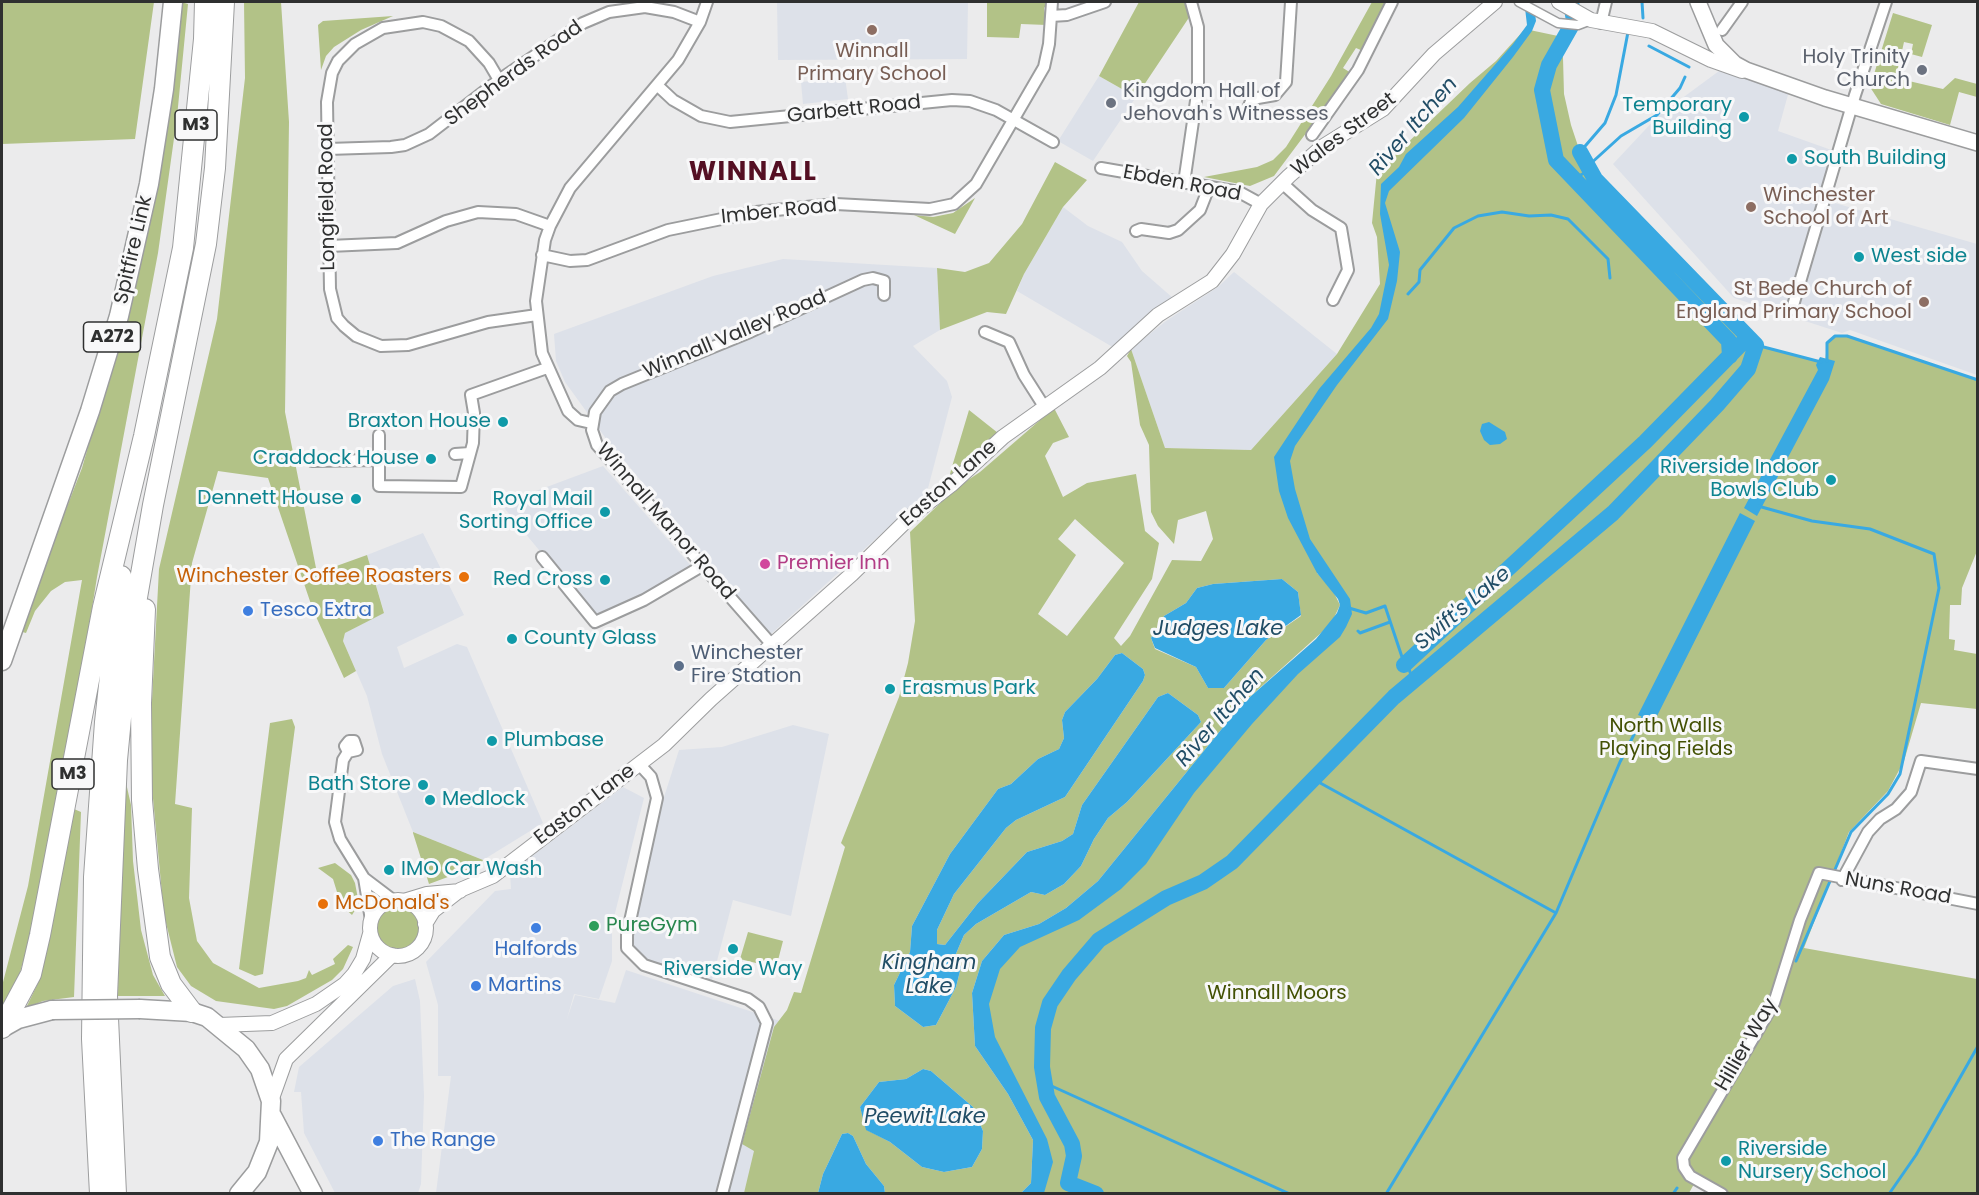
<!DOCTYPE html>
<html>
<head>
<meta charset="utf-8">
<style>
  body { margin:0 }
  #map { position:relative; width:1979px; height:1195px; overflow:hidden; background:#ebebec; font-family:Poppins,sans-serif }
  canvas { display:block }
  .frame { position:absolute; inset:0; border:3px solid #2f3030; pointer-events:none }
</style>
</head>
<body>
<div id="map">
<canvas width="1979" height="1195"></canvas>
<div class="frame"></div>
</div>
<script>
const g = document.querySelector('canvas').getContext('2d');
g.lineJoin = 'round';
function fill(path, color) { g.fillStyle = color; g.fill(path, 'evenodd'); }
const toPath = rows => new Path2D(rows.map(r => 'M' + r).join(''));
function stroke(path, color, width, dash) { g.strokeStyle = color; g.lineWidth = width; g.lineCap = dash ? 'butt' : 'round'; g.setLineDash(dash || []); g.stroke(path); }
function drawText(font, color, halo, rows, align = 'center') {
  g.font = font + ' Poppins,sans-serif'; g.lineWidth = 6; g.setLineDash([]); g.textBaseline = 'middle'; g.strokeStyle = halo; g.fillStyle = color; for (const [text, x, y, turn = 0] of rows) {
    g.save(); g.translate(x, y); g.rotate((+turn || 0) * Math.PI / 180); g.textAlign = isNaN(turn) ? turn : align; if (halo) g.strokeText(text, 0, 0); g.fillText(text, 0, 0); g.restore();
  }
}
fill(toPath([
  [777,2,968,2,967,59,778,60],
  [1719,71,1789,91,1778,131,1837,152,1821,199,1977,244,1977,375,1850,330,1842,333,1734,298,1613,164,1658,116],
  [1099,76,1136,97,1093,161,1058,141],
  [845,77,848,99,803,104,801,82],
  [1063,207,1088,226,1122,242,1142,271,1173,298,1165,302,1116,349,1017,291,1024,274],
  [783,259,937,268,940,330,913,346,947,381,952,397,927,492,770,635,607,440,565,382,556,361,554,334,713,276],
  [1234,272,1337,354,1251,450,1165,448,1131,349,1166,321,1218,287],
  [603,466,693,568,595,618,501,504],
  [423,533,464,615,397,647,404,668,457,644,467,647,543,823,483,860,413,832,382,754,367,696,343,641,345,633,384,612,367,555],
  [793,725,829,734,791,916,733,900,712,980,643,958,635,950,631,936,658,816,679,750,722,747],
  [623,787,644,798,612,925,612,961,599,999,574,994,567,1019,575,995,615,1003,626,970,798,1027,747,1193,436,1193,451,1076,438,1076,438,1005,426,962,495,891,511,889,510,873],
  [415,979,420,1001,424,1096,421,1184,418,1193,335,1193,304,1133,301,1092,294,1092,299,1067,393,986]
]), '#dde1e9');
fill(toPath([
  [2,2,154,2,135,139,2,144],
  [181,2,188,4,177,117,158,253,97,577,82,671,30,937,14,994,2,1008,2,986,28,886,82,580,65,582,51,591,35,611,26,633,19,631,82,468,131,297,169,102],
  [244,2,281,2,289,122,285,412,317,573,367,555,384,613,345,633,343,641,356,671,344,678,313,610,268,478,218,471,192,563,175,804,192,808,189,898,197,941,213,963,259,988,298,981,306,978,309,970,312,975,335,964,333,959,348,945,353,947,343,969,332,980,287,1006,274,1009,216,1001,191,986,177,967,164,915,149,756,159,569,217,319,245,78],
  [987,2,1049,2,1044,8,1047,25,1021,24,1019,38,987,37],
  [1139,2,1187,2,1190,16,1136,97,1099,76],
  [1372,2,1386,2,1363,51,1356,48,1343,68,1351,73,1274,176,1250,186,1204,177,1257,167,1273,160,1286,147,1331,76],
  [1893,13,1932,25,1922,57,1911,54,1913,44,1904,42,1896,78,1943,89,1955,78,1977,84,1977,97,1959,92,1950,125,1881,104,1870,87],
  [393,16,361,30,334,47,326,56,321,70,318,25,323,21],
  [1525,29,1558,36,1563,58,1564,94,1571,125,1580,152,1595,179,1756,345,1825,364,1827,343,1835,336,1847,336,1977,380,1977,551,1962,588,1961,605,1950,605,1949,639,1955,640,1954,650,1977,654,1977,709,1921,703,1904,761,1888,791,1849,832,1804,948,1977,979,1977,1193,1722,1193,1690,1176,1684,1167,1680,1172,1686,1180,1694,1184,1689,1193,1028,1193,1034,1184,1038,1139,1013,1094,986,1055,979,1015,991,971,1009,943,1054,925,1108,891,1237,729,1340,622,1347,608,1343,595,1323,567,1317,573,1333,591,1340,605,1331,624,1242,704,1098,881,1066,908,1039,924,1004,935,982,961,972,993,975,1046,1008,1094,1033,1140,1031,1183,1021,1193,885,1193,884,1186,866,1164,853,1136,848,1133,842,1134,823,1174,818,1193,744,1193,754,1151,742,1144,774,1027,787,1010,794,992,801,993,845,847,841,843,899,697,908,663,915,621,910,532,956,488,980,472,1054,408,1069,437,1053,443,1045,456,1063,497,1087,483,1136,474,1145,531,1159,543,1152,579,1114,638,1121,646,1130,636,1172,560,1201,561,1213,539,1206,511,1178,520,1174,544,1158,526,1151,512,1149,445,1140,425,1131,362,1127,356,1131,349,1165,448,1251,450,1337,354,1380,284,1377,237,1372,223,1377,172,1470,83,1496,61],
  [1075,519,1124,563,1067,636,1038,614,1076,555,1058,539],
  [1282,579,1298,592,1301,616,1266,640,1224,688,1208,688,1196,667,1155,649,1151,638,1164,616,1186,603,1197,588,1213,584],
  [1122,653,1143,669,1145,675,1143,681,1065,797,1016,820,1006,828,954,894,937,930,937,944,945,945,978,903,1027,852,1062,841,1073,834,1082,805,1158,697,1168,693,1198,715,1201,722,1127,802,1108,818,1094,839,1081,866,1064,884,1045,895,1031,892,976,924,964,935,955,956,961,967,956,987,936,1025,923,1027,895,1006,894,985,910,952,912,926,950,854,998,789,1011,784,1038,759,1059,749,1064,738,1062,720,1065,712,1097,679,1115,655],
  [923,1069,931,1071,973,1107,983,1131,982,1149,972,1167,944,1172,922,1167,890,1142,867,1130,860,1107,879,1082,906,1079],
  [1055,162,1087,180,1063,207,1024,274,1006,314,987,312,940,330,937,268,965,272,989,263,1022,224],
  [975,198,955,234,914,215,933,217,953,213],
  [969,410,998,433,949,478,951,470],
  [292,719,295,727,263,974,255,976,239,969,270,723],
  [124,774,131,805,133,861,141,930,153,975,165,996,118,996,119,868],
  [74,809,81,812,74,997,43,1001,26,1008,39,981],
  [413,833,413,832,483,860,480,865,429,884],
  [335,863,351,875,355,883,358,899,357,907,352,915,341,905,333,879,318,868],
  '377 928a21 21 0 1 1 42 0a21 21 0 1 1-42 0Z',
  [748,932,783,941,776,968,740,959]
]), '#b2c287');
fill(toPath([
  [1525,8,1535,13,1536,21,1532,31,1513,57,1464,118,1389,191,1385,203,1400,252,1397,281,1388,319,1337,385,1295,446,1290,461,1295,489,1310,539,1350,599,1352,614,1346,627,1340,637,1298,674,1252,724,1194,793,1146,864,1121,889,1079,920,1020,947,1000,969,989,1004,995,1037,1047,1139,1053,1162,1044,1193,1021,1193,1031,1183,1033,1140,1008,1094,975,1046,972,993,982,961,1004,935,1039,924,1066,908,1098,881,1242,704,1316,639,1337,613,1340,605,1338,599,1317,573,1288,518,1279,491,1274,457,1319,389,1371,328,1379,314,1389,265,1380,214,1381,184,1399,167,1406,154,1458,107,1513,44,1527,25],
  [1820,357,1835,361,1829,380,1757,516,1744,508,1818,370,1816,365],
  [1489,422,1505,432,1507,439,1500,444,1490,445,1484,440,1480,431,1482,424],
  [1740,513,1755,521,1654,722,1638,715],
  [1282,579,1298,592,1301,615,1266,640,1224,688,1208,688,1196,667,1155,648,1151,638,1164,616,1186,603,1197,588,1213,584],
  [1122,653,1143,669,1145,675,1143,681,1065,797,1016,820,1006,828,954,894,937,930,937,944,945,945,978,903,1027,852,1062,841,1073,834,1082,805,1158,697,1168,693,1198,715,1201,722,1127,802,1108,818,1094,839,1081,866,1064,884,1045,895,1031,892,976,924,964,935,955,956,961,967,956,987,936,1025,923,1027,895,1006,894,985,910,952,912,926,950,854,998,789,1011,784,1038,759,1059,749,1064,738,1062,720,1065,712,1097,679,1115,655],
  [923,1069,931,1071,973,1107,983,1131,982,1149,972,1167,944,1172,922,1167,890,1142,866,1130,860,1107,879,1082,906,1079],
  [848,1133,853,1136,866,1164,884,1186,885,1193,818,1193,823,1174,842,1134]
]), '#39a9e2');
stroke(toPath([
  [1642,2,1643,18],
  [1649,46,1689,67],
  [1580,152,1605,123,1616,95,1628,32],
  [1588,166,1621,136,1657,115,1680,88,1685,77],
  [1573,179,1590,170],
  [1408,294,1419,282,1420,270,1454,228,1478,216,1502,212,1529,216,1551,215,1568,219,1608,259,1610,278],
  [1756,345,1821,362],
  [1827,361,1827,343,1835,336,1847,336,1978,380],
  [1758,506,1812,521,1870,529,1934,554,1939,588,1900,774,1888,794,1851,832,1796,961],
  [1349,608,1366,613,1385,606,1402,657],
  [1358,631,1360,633,1390,622],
  [1407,663,1413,681],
  [1313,779,1556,913],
  [1045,1083,1290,1194],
  [1386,1194,1556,913,1620,762,1644,715],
  [1673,1194,1677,1188],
  [1889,1194,1916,1155,1978,1046]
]), '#39a9e2', 3);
stroke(toPath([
  [1571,2,1574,21,1549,65,1542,90,1556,160,1729,341,1730,356],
  [1404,665,1645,442,1748,337],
  [1096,1194,1068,1183,1074,1156,1072,1144,1047,1097,1042,1067,1043,1028,1050,1003,1069,975,1099,940,1166,898,1203,882,1232,862,1394,697,1613,513,1717,405,1748,369,1756,345,1595,179,1580,152]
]), '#39a9e2', 16);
const pedestrian = toPath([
  [1519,2,1558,23,1578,25,1591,20]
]);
const minor = toPath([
  [1051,16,1067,15,1105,2],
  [1601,23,1606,2],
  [1722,30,1742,2],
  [499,80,489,63,469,41,441,26,423,22,383,28,355,44,338,61,332,73,327,102,330,289,337,318,344,326,356,336,381,346,408,345,488,322,537,315],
  [657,85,673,100,701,116,730,122,952,100,970,101,996,110,1053,142],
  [1246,113,1252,99,1275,95,1286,82,1291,2],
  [1312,135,1358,70,1392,2],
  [328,149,391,147,405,145,429,134,499,80,583,23,609,12,645,7,674,12,700,22],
  [1101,168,1239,192,1261,204],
  [1184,183,1198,87,1198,27,1191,2],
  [1282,183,1312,210,1341,228,1348,270,1333,300],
  [1136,231,1141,229,1169,233,1178,230,1200,210,1209,187],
  [329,246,397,243,446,221,478,212,516,214,550,226],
  [542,255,570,261,587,260,668,230,756,212,836,204,930,209,954,204,976,184,1044,67,1049,44,1052,2],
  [1792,309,1855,95,1886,2],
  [985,332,1009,342,1024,375,1045,408],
  [591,423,578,420,568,411,542,353,536,301,545,240,550,226,570,188,678,60,700,22,707,2],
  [379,435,379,486,461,487,473,443,474,413,471,395,547,368],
  [455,454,470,453],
  [312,461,378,460],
  [542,557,595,622,644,600,702,566],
  [773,646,597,445,592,430,595,412,610,391,622,384,750,332,863,280,873,278,884,281,884,295],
  [348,752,357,750,354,741,349,741,345,746,348,752,343,760,335,822,340,839,364,878,393,900],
  [640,765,651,777,657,798,627,935,627,948,644,965,748,999,759,1007,767,1023,722,1194],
  [364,878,371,920],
  [1842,880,1868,832,1880,819,1896,809,1911,792,1921,761,1978,769],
  [1722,1194,1690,1176,1684,1167,1683,1158,1774,1003,1800,920,1819,873,1978,904]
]);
const tertiary = toPath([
  [1559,2,1591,20,1652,31,1711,60,1742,71],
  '370 928a28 28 0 1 1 56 0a28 28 0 1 1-56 0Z',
  [404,901,427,894,460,891],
  [425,924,433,911,460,890,493,876,664,745,711,699,852,574,911,516,951,485,1003,437,1100,368,1158,315,1212,281,1233,254,1261,204,1289,176,1322,147,1383,109,1434,54,1495,2],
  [219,1025,272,1023,316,1004,345,984,354,974,363,959,370,934],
  [271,1101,286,1059,392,955]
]);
const secondary = toPath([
  [1698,2,1716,45,1735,64,1746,70,1825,98,1978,143]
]);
const trunk = toPath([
  [2,661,90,411,119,316,149,184,164,89,173,2],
  [140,1009,192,1012,207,1017,246,1049,260,1069,271,1101,269,1142,257,1172,239,1194],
  [2,1028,18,1019,52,1010],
  [272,1116,313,1194]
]);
const motorway = toPath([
  [145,609,141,703,142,800,148,869,160,957,171,984,192,1012],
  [2,1028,31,974,40,935,103,607,144,436,183,248,204,39,205,2],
  [100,1194,92,1039,94,877,105,722,121,576],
  [116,1194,107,996,117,760,127,655,153,505,206,244,215,168,224,2]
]);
stroke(pedestrian, '#9c9d9e', 11);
stroke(minor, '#9c9d9e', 14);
stroke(tertiary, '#9c9d9e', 16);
stroke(secondary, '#9c9d9e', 18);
stroke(trunk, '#9c9d9e', 21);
stroke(motorway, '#9c9d9e', 22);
stroke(pedestrian, '#fff', 8);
stroke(minor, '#fff', 10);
stroke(tertiary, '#fff', 14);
stroke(secondary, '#fff', 15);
stroke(trunk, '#fff', 18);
stroke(motorway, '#fff', 20);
const trunkBridge = toPath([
  [52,1010,140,1009]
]);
stroke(trunkBridge, '#9c9d9e', 21, []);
stroke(trunkBridge, '#fff', 18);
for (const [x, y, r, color] of [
  [872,30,6,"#8d6e63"],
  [1922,70,6,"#6b7280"],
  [1111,103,6,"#6b7280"],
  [1744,117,6,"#0f9aa8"],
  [1792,159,6,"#0f9aa8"],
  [1751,207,6,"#8d6e63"],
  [1859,257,6,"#0f9aa8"],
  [1924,302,6,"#8d6e63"],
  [503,422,6,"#0f9aa8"],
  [431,459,6,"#0f9aa8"],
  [1831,480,6,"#0f9aa8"],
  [356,499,6,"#0f9aa8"],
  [605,512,6,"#0f9aa8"],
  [765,564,6,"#d1479c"],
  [464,577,6,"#e8710a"],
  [605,580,6,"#0f9aa8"],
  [248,611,6,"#3f7fe0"],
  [512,639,6,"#0f9aa8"],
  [679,666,6,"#5c6f8a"],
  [890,689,6,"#0f9aa8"],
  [492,741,6,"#0f9aa8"],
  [423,785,6,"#0f9aa8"],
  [430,800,6,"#0f9aa8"],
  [389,870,6,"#0f9aa8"],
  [323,904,6,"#e8710a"],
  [594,926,6,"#2e9e5b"],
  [536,928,6,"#3f7fe0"],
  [733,949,6,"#0f9aa8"],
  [476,986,6,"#3f7fe0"],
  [378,1141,6,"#3f7fe0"],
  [1726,1161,6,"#0f9aa8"]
]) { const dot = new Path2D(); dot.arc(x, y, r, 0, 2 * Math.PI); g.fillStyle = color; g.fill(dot); stroke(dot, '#f8f8f9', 2); }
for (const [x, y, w] of [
  [196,125,42],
  [112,337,57],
  [73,774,42]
]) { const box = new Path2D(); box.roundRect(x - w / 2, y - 15, w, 30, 4.5); g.fillStyle = '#f8f8f9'; g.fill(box); stroke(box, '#2f3030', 1.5); }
drawText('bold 18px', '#2f3030', null, [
  ["M3",196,125],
  ["A272",112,337],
  ["M3",73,774]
]);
drawText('20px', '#785e54', '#f8f8f9', [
  ["Winnall",872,52],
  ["Primary School",872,75],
  ["Winchester",1763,196,"left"],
  ["School of Art",1763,219,"left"],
  ["St Bede Church of",1912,290,"right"],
  ["England Primary School",1912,313,"right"]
]);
drawText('20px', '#5b616d', '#f8f8f9', [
  ["Holy Trinity",1910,58],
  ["Church",1910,81],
  ["Kingdom Hall of",1123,92,"left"],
  ["Jehovah's Witnesses",1123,115,"left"]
], 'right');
drawText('20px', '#2f3030', '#f8f8f9', [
  ["Shepherds Road",514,74,-36],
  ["Garbett Road",854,110,-6],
  ["Wales Street",1344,135,-37],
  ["Ebden Road",1182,184,11],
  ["Longfield Road",328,197,-91],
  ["Imber Road",779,212,-6],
  ["Spitfire Link",134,250,-77],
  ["Winnall Valley Road",735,335,-23],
  ["Easton Lane",949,484,-41],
  ["Winnall Manor Road",665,522,49],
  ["Easton Lane",585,805,-37],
  ["Nuns Road",1898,889,10],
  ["Hillier Way",1747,1045,-60]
]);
drawText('20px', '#0d838f', '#f8f8f9', [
  ["Temporary",1732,106],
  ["Building",1732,129],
  ["South Building",1804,159,"left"],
  ["West side",1871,257,"left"],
  ["Braxton House",491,422],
  ["Craddock House",419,459],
  ["Riverside Indoor",1819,468],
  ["Bowls Club",1819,491],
  ["Dennett House",344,499],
  ["Royal Mail",593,500],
  ["Sorting Office",593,523],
  ["Red Cross",593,580],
  ["County Glass",524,639,"left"],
  ["Erasmus Park",902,689,"left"],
  ["Plumbase",504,741,"left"],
  ["Bath Store",411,785],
  ["Medlock",442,800,"left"],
  ["IMO Car Wash",401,870,"left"],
  ["Riverside Way",733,970,"center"],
  ["Riverside",1738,1150,"left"],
  ["Nursery School",1738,1173,"left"]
], 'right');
drawText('20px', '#b23c85', '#f8f8f9', [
  ["Premier Inn",777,564]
], 'left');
drawText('20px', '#c56008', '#f8f8f9', [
  ["Winchester Coffee Roasters",452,577],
  ["McDonald's",335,904,"left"]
], 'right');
drawText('20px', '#366cbe', '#f8f8f9', [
  ["Tesco Extra",260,611],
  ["Halfords",536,950,"center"],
  ["Martins",488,986],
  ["The Range",390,1141]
], 'left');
drawText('20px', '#4e5e75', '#f8f8f9', [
  ["Winchester",691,654],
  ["Fire Station",691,677]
], 'left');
drawText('20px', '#435104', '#f8f8f9', [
  ["North Walls",1666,727],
  ["Playing Fields",1666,750],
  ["Winnall Moors",1277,994]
]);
drawText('20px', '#27864d', '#f8f8f9', [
  ["PureGym",606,926]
], 'left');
drawText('italic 21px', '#214d66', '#f8f8f9', [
  ["River Itchen",1414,127,-49],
  ["Swift's Lake",1463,609,-40],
  ["Judges Lake",1218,630],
  ["River Itchen",1221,718,-49],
  ["Kingham",929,964],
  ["Lake",929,988],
  ["Peewit Lake",925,1118]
]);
g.letterSpacing = '1.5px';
drawText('bold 26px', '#540f23', '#f8f8f9', [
  ["WINNALL",753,173]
]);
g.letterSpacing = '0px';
</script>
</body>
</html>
